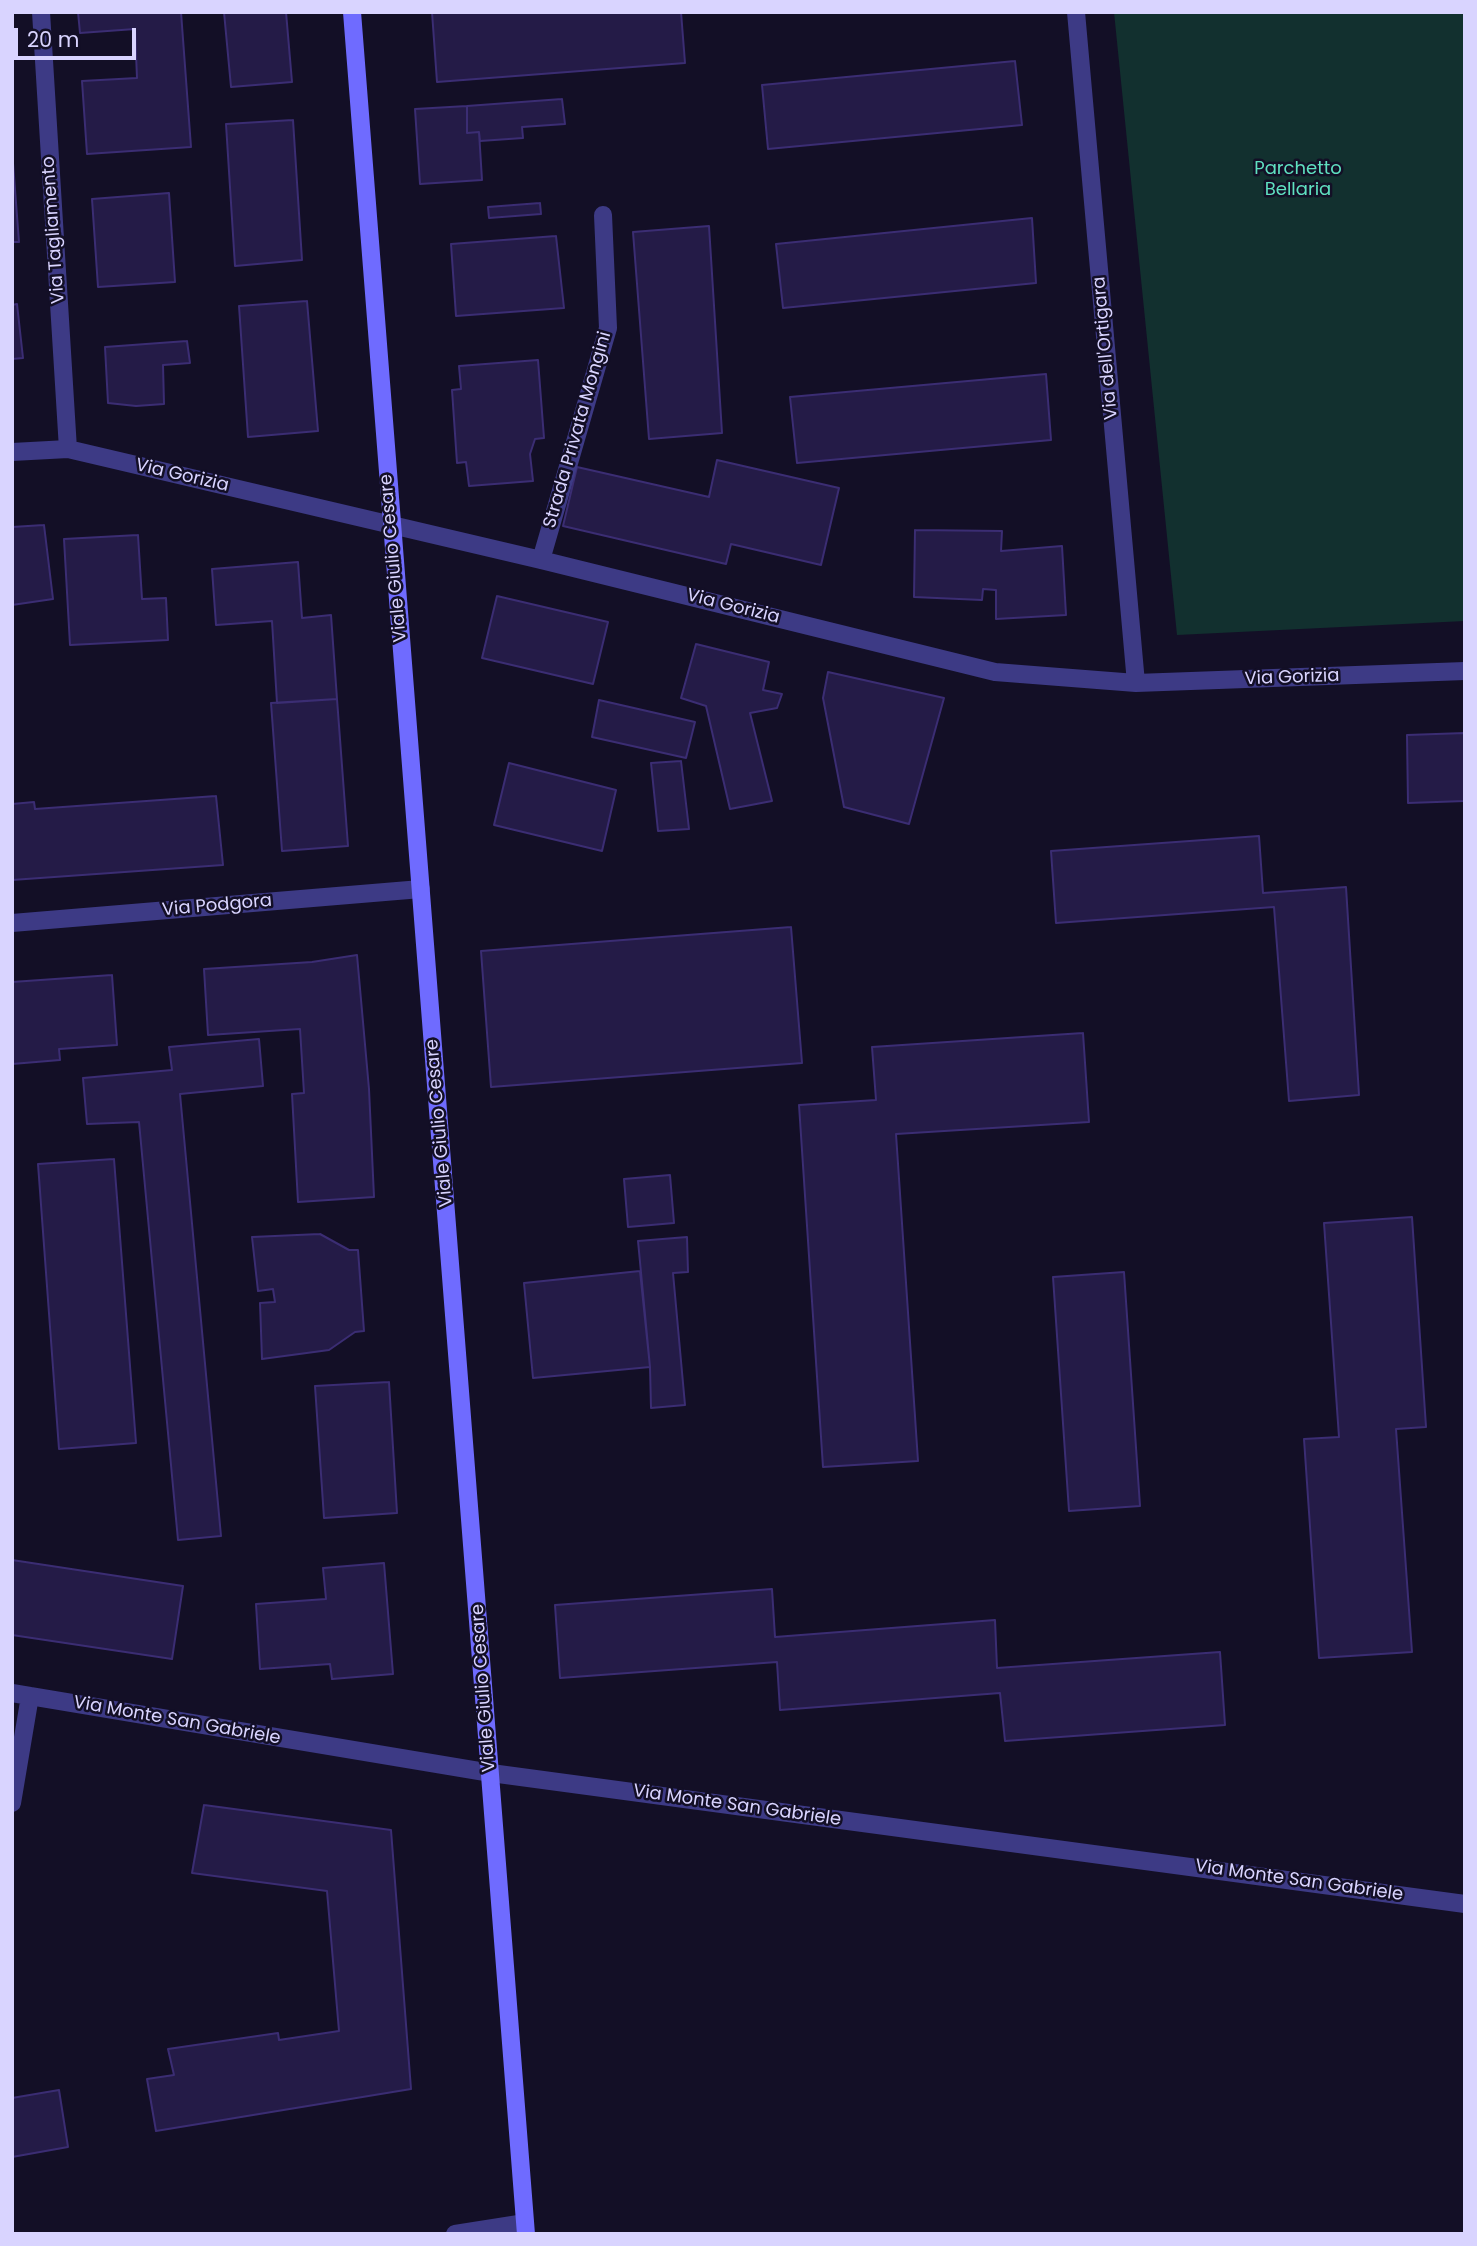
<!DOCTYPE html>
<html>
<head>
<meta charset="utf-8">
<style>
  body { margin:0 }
  #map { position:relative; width:1477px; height:2246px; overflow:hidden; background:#130f26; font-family:Poppins,sans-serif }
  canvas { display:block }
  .frame { position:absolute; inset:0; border:14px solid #d9d4ff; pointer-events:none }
  .scale { position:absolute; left:14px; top:28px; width:122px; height:32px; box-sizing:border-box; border:4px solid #d9d4ff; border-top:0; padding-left:9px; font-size:21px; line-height:24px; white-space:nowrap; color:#d9d4ff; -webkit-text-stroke:5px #130f26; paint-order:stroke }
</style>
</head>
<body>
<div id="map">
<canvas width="1477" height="2246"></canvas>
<div class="frame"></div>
<div class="scale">20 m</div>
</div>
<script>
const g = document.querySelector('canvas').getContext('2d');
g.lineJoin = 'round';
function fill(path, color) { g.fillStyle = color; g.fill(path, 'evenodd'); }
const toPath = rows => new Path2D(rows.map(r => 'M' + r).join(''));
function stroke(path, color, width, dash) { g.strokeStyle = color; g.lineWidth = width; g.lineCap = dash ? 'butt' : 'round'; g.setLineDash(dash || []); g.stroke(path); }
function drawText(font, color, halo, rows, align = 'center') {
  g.font = font + ' Poppins,sans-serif'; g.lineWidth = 5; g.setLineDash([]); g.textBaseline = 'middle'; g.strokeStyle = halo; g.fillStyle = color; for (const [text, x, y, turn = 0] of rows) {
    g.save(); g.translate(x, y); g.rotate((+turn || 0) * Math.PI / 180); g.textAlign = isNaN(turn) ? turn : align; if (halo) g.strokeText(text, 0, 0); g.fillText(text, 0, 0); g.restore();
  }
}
fill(toPath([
  [1114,12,1465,12,1465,621,1177,635]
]), '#12302f');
const building = toPath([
  [78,12,181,12,191,147,87,154,82,81,137,78,135,29,80,33,78,12],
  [224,12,286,12,292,82,231,87,224,12],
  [432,12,681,12,685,63,437,82,432,12],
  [1015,61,1022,125,768,149,762,85,1015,61],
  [562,99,565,124,522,127,523,138,480,141,479,132,467,133,467,106,562,99],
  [467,106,467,133,479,132,482,180,420,184,415,109,467,106],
  [293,120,302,260,235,266,226,124,293,120],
  [12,150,19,242,12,242,12,150],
  [169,193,175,282,98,287,92,199,169,193],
  [540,203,541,214,489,218,488,207,540,203],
  [1032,218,1036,283,783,308,776,244,1032,218],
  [709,226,722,433,649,439,633,232,709,226],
  [556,236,564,308,456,316,451,244,556,236],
  [307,301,318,431,248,437,239,306,307,301],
  [17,304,23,358,12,359,12,305,17,304],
  [187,341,190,363,163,365,164,404,136,406,108,403,105,347,187,341],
  [538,360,544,438,535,439,530,454,533,481,469,486,466,462,457,463,452,390,461,389,459,366,538,360],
  [1046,374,1051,440,797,463,790,397,1046,374],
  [717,460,839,488,821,565,731,544,726,564,563,526,577,467,709,497,717,460],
  [44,525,53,599,12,605,12,527,44,525],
  [915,530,1002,531,1001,551,1062,546,1066,615,996,619,996,590,983,589,982,600,914,597,915,530],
  [138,535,142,599,166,598,168,640,70,645,64,539,138,535],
  [298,562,302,618,331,615,337,699,277,703,272,621,216,625,212,569,298,562],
  [497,596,608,622,593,684,482,658,497,596],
  [696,644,769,662,763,690,782,694,777,708,750,713,772,801,730,809,706,706,681,698,696,644],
  [828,672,944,698,909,824,844,807,823,698,828,672],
  [337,699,348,846,282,851,271,703,337,699],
  [599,700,695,722,686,758,592,737,599,700],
  [1465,733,1465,801,1408,803,1407,735,1465,733],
  [681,761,689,829,658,831,651,763,681,761],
  [509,763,616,790,602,851,494,825,509,763],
  [216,796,223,865,12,880,12,804,34,802,35,809,216,796],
  [1259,836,1263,893,1346,887,1359,1095,1289,1101,1274,907,1056,923,1051,851,1259,836],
  [791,927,802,1063,491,1087,481,951,791,927],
  [357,955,369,1089,374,1197,298,1202,292,1094,304,1093,300,1029,208,1035,204,969,312,962,357,955],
  [112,975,117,1045,59,1049,60,1060,12,1064,12,982,112,975],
  [1083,1033,1089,1122,896,1134,918,1461,823,1467,799,1105,876,1100,872,1047,1083,1033],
  [259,1039,263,1086,180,1094,221,1536,178,1540,139,1122,87,1124,83,1078,172,1070,169,1047,259,1039],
  [114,1159,136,1443,59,1449,38,1164,114,1159],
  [670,1175,674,1223,628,1227,624,1179,670,1175],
  [1412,1217,1426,1427,1396,1429,1412,1652,1319,1658,1304,1439,1339,1437,1324,1223,1412,1217],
  [320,1234,349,1250,358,1250,364,1331,355,1332,329,1350,262,1359,260,1303,275,1302,273,1289,258,1291,252,1237,320,1234],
  [687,1237,688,1272,673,1273,685,1405,651,1408,650,1367,638,1241,687,1237],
  [640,1271,650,1367,533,1378,524,1283,640,1271],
  [1124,1272,1140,1506,1069,1511,1053,1277,1124,1272],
  [389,1382,397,1513,324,1518,315,1386,389,1382],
  [12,1560,183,1586,172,1659,12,1635,12,1560],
  [384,1563,393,1674,332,1679,330,1664,260,1669,256,1604,326,1599,323,1568,384,1563],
  [772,1589,775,1637,995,1620,997,1668,1220,1652,1225,1725,1005,1741,1000,1693,780,1710,777,1662,560,1678,555,1605,772,1589],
  [204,1805,391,1830,411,2089,156,2131,147,2079,174,2075,168,2049,278,2033,279,2040,339,2031,327,1891,192,1873,204,1805],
  [59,2090,68,2147,12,2157,12,2098,59,2090]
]);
fill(building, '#241b47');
stroke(building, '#3b2d73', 2);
stroke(toPath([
  [41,12,68,449],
  [1076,12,1136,683],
  [12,452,68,449,541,560,995,672,1136,683,1465,671],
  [541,560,608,328,603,215],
  [12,923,421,889],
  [12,1693,491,1773],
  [12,1803,30,1696]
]), '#3d3a85', 18);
stroke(toPath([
  [491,1773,1465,1904],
  [455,2234,525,2223]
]), '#3d3a85', 18);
stroke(toPath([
  [352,12,526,2234]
]), '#6f6bff', 18);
drawText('18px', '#5fe0c0', '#130f26', [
  ["Parchetto",1298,169],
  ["Bellaria",1298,190]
]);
drawText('18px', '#d9d4ff', '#130f26', [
  ["Via Tagliamento",54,230,-94],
  ["Via dell'Ortigara",1106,348,-95],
  ["Strada Privata Mongini",578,430,-74],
  ["Via Gorizia",182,476,13],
  ["Viale Giulio Cesare",394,558,-95],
  ["Via Gorizia",733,607,14],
  ["Via Gorizia",1292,678,-2],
  ["Via Podgora",217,906,-5],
  ["Viale Giulio Cesare",440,1123,-95],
  ["Viale Giulio Cesare",484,1688,-94],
  ["Via Monte San Gabriele",177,1721,10],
  ["Via Monte San Gabriele",737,1806,8],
  ["Via Monte San Gabriele",1299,1881,8]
]);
</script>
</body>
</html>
